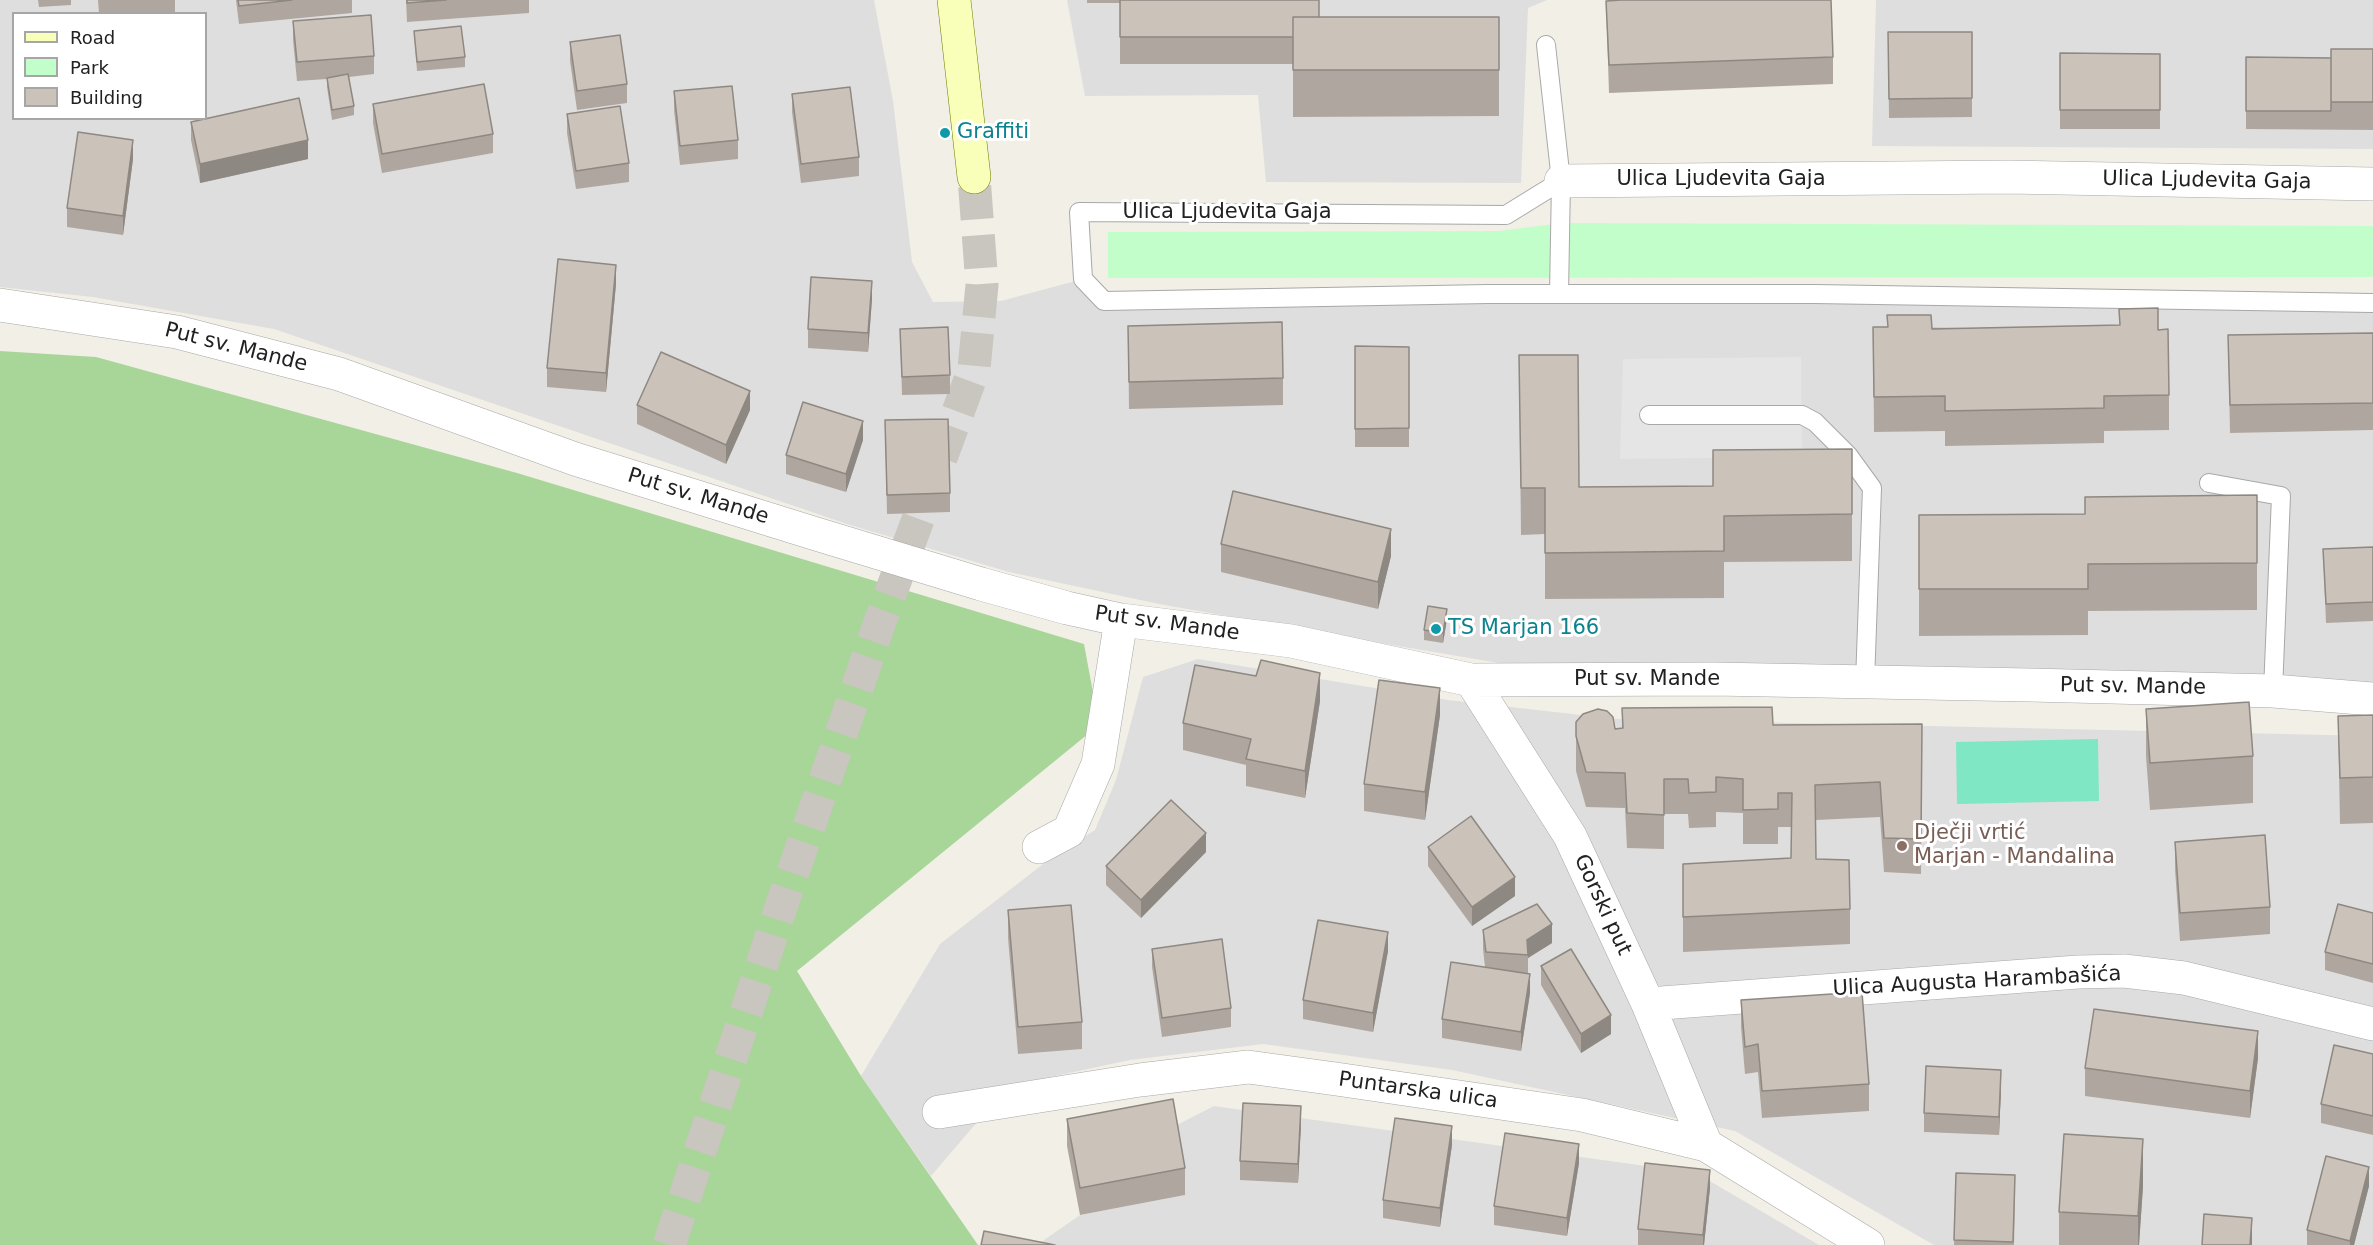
<!DOCTYPE html>
<html>
<head>
<meta charset="utf-8">
<style>
  body { margin:0 }
  #map { position:relative; width:2373px; height:1245px; overflow:hidden; background:#f2efe7; font-family:"DejaVu Sans",sans-serif }
  canvas { display:block }
  .legend { position:absolute; left:12px; top:12px; width:195px; height:108px; box-sizing:border-box; background:#fff; border:2px solid #a6a6a6; margin:0; padding:8px 10px; list-style:none; font-size:18px; color:#212121 }
  .legend li { display:flex; align-items:center; gap:12px; height:30px }
  .legend b { width:30px; border:2px solid #a6a6a6 }
</style>
</head>
<body>
<div id="map">
<canvas width="2373" height="1245"></canvas>
<ul class="legend">
<li><b style="height:8px;background:#f9ffb8"></b>Road</li>
<li><b style="height:16px;background:#c2fec9"></b>Park</li>
<li><b style="height:16px;background:#cbc2b9"></b>Building</li>
</ul>
</div>
<script>
const g = document.querySelector('canvas').getContext('2d');
g.lineJoin = 'round';
function fill(path, color) { g.fillStyle = color; g.fill(path, 'evenodd'); }
const toPath = rows => new Path2D(rows.map(r => 'M' + r).join(''));
function stroke(path, color, width, dash) { g.strokeStyle = color; g.lineWidth = width; g.lineCap = dash ? 'butt' : 'round'; g.setLineDash(dash || []); g.stroke(path); }
function drawText(font, color, halo, rows, align = 'center') {
  g.font = font + ' "DejaVu Sans",sans-serif'; g.lineWidth = 6; g.setLineDash([]); g.textBaseline = 'middle'; g.strokeStyle = halo; g.fillStyle = color; for (const [text, x, y, turn = 0] of rows) {
    g.save(); g.translate(x, y); g.rotate((+turn || 0) * Math.PI / 180); g.textAlign = isNaN(turn) ? turn : align; if (halo) g.strokeText(text, 0, 0); g.fillText(text, 0, 0); g.restore();
  }
}
fill(toPath([
  [0,0,874,0,893,101,912,262,933,302,1001,301,1083,279,1104,301,2373,303,2373,691,1511,665,1404,647,1159,604,1009,572,850,525,274,329,93,297,0,287],
  [14,14,206,14,206,118,14,118],
  [1067,0,1547,0,1528,8,1521,183,1266,182,1258,95,1085,96],
  [1876,0,2373,0,2373,149,1872,146],
  [1198,659,1448,700,1617,719,2373,736,2373,1245,1934,1245,1735,1131,1452,1070,1263,1044,1130,1060,1008,1086,931,1176,861,1076,940,944,1047,861,1095,830,1116,780,1143,677],
  [1214,1106,1696,1173,1819,1245,1037,1245,1080,1215,1185,1195,1173,1127]
]), '#dfdede');
fill(toPath([
  [0,351,96,357,517,473,1084,644,1099,725,797,971,861,1076,978,1245,0,1245]
]), '#a8d598');
fill(toPath([
  [1563,223,2373,226,2373,277,1108,278,1108,232,1498,231]
]), '#c2fec9');
fill(toPath([
  [2098,739,2099,801,1957,804,1956,742]
]), '#7fe7c3');
fill(toPath([
  [1801,357,1802,457,1620,459,1623,359]
]), '#e5e5e5');
stroke(toPath([
  [669,1245,781,907,881,619,974,369,982,285,974,177]
]), '#c8c6bf', 33, [33, 16]);
const service = toPath([
  [1546,45,1561,181,1559,294],
  [1561,181,1506,215,1079,212,1083,279,1104,301,1488,294,1814,294,2373,303],
  [1649,415,1802,415,1815,422,1848,455,1872,488,1865,682],
  [2209,483,2281,496,2273,691]
]);
const minor = toPath([
  [1561,181,2008,177,2373,184],
  [0,305,177,332,339,374,575,459,813,533,981,584,1067,608,1121,620,1291,641,1471,680,1714,679,2030,685,2273,691,2373,699],
  [1471,680,1570,836,1648,1004,1706,1145],
  [1039,847,1069,831,1098,764,1121,620],
  [1648,1004,2078,972,2124,971,2184,978,2373,1024],
  [939,1112,1140,1080,1248,1067,1336,1079,1582,1115,1706,1145,1868,1245]
]);
const secondary = toPath([
  [954,0,974,177]
]);
stroke(service, '#a8a8a8', 20);
stroke(minor, '#a8a8a8', 34);
stroke(secondary, '#6d8000', 34);
stroke(service, '#fff', 18);
stroke(minor, '#fff', 33);
stroke(secondary, '#f9ffb8', 33);
fill(toPath([
  [38,0,71,0,71,5,39,7],
  [98,0,175,0,175,12,161,14,99,14],
  [236,0,352,0,352,13,239,24],
  [406,0,529,0,529,13,407,22],
  [1087,0,1319,0,1319,17,1499,17,1499,116,1293,117,1293,64,1120,64,1120,3,1087,3],
  [1606,1,1833,57,1833,84,1609,93],
  [293,21,374,56,374,74,349,77,354,106,354,115,332,120,327,87,327,79,297,81,293,40],
  [414,31,465,57,465,67,417,71],
  [1888,32,1972,32,1972,117,1889,118],
  [570,42,627,84,627,103,577,110,570,61],
  [2373,49,2373,130,2246,129,2246,57,2331,58],
  [2060,53,2160,54,2160,129,2060,129],
  [674,91,738,140,738,159,680,165,674,110],
  [792,94,859,157,859,176,801,183,792,112],
  [373,104,493,134,493,153,382,173,373,123],
  [567,114,629,163,629,182,576,189,567,133],
  [191,122,308,159,200,183,191,140],
  [133,159,123,235,67,227,67,208],
  [616,284,606,392,547,387,547,368],
  [872,299,868,352,808,348,808,329],
  [1128,326,1283,378,1283,405,1129,409],
  [1873,327,2158,330,2169,395,2169,430,2104,431,2104,443,1945,446,1945,431,1874,432],
  [900,329,950,375,950,394,902,395],
  [2373,333,2373,430,2230,433,2228,335],
  [1355,346,1409,347,1409,447,1355,447],
  [1519,355,1579,487,1713,486,1852,449,1852,561,1724,562,1724,598,1545,599,1545,534,1521,535],
  [637,405,750,410,726,464,637,424],
  [885,420,950,493,950,512,887,514],
  [863,440,846,492,786,474,786,455],
  [2257,495,2257,610,2088,611,2088,635,1919,636,1919,515,2085,514],
  [1221,544,1391,556,1378,609,1221,572],
  [2373,547,2373,621,2326,623,2323,549],
  [1447,619,1443,643,1424,640,1424,630],
  [1320,701,1305,798,1246,786,1246,765,1183,750,1183,723],
  [1622,708,1773,725,1922,724,1921,874,1884,872,1880,817,1816,820,1816,859,1850,909,1850,944,1683,952,1683,864,1791,858,1792,827,1778,827,1778,844,1743,844,1743,813,1716,812,1716,827,1689,828,1688,814,1664,814,1664,849,1627,848,1625,808,1586,807,1576,771,1576,736,1622,728],
  [2146,709,2253,756,2253,803,2150,810,2146,756],
  [1440,715,1425,820,1364,811,1364,784],
  [2373,715,2373,823,2340,824,2338,716],
  [2175,842,2270,907,2270,934,2180,941,2175,869],
  [1428,847,1515,896,1472,926,1428,866],
  [1206,852,1141,918,1106,885,1106,866],
  [1008,910,1082,1022,1082,1049,1018,1054,1008,938],
  [2373,913,2373,983,2325,970,2325,952],
  [1483,930,1552,943,1528,958,1528,974,1530,993,1521,1051,1442,1038,1442,1019,1485,967,1483,949],
  [1152,949,1231,1008,1231,1027,1162,1037,1152,967],
  [1388,951,1373,1032,1303,1019,1303,1000],
  [1541,966,1611,1034,1581,1053,1541,985],
  [1741,1000,1869,1084,1869,1111,1762,1118,1758,1072,1745,1074,1741,1027],
  [2373,1054,2373,1135,2321,1123,2321,1104],
  [2258,1058,2250,1118,2085,1096,2085,1068],
  [2001,1088,1999,1135,1924,1132,1924,1113],
  [1067,1119,1185,1168,1185,1195,1080,1215,1067,1146],
  [1301,1124,1298,1183,1240,1180,1240,1161],
  [1452,1145,1440,1227,1383,1218,1383,1200],
  [1579,1163,1567,1236,1494,1225,1494,1206],
  [1956,1173,2015,1193,2014,1245,1954,1245],
  [2143,1186,2139,1245,2059,1245,2059,1212],
  [2369,1186,2354,1245,2307,1245,2307,1230],
  [1710,1188,1704,1245,1638,1245,1638,1229]
]), '#afa79f');
fill(toPath([
  [133,140,133,159,123,235,123,216],
  [308,140,308,159,200,183,200,164],
  [616,265,616,284,606,392,606,373],
  [872,281,872,299,868,352,868,333],
  [750,391,750,410,726,464,726,445],
  [863,421,863,440,846,492,846,474],
  [1391,529,1391,556,1378,609,1378,582],
  [1447,609,1447,619,1443,643,1443,633],
  [1320,673,1320,701,1305,798,1305,771],
  [1440,688,1440,715,1425,820,1425,792],
  [1206,833,1206,852,1141,918,1141,900],
  [1515,877,1515,896,1472,926,1472,907],
  [1552,924,1552,943,1528,958,1527,940],
  [1388,932,1388,951,1373,1032,1373,1013],
  [1530,974,1530,993,1521,1051,1521,1032],
  [1611,1015,1611,1034,1581,1053,1581,1034],
  [2258,1031,2258,1058,2250,1118,2250,1091],
  [2001,1070,2001,1088,1999,1135,1999,1117],
  [1301,1106,1301,1124,1298,1183,1298,1164],
  [1452,1126,1452,1145,1440,1227,1440,1208],
  [2143,1139,2143,1186,2139,1245,2138,1245,2138,1216],
  [1579,1144,1579,1163,1567,1236,1567,1218],
  [2369,1167,2369,1186,2354,1245,2350,1245,2350,1241],
  [1710,1170,1710,1188,1704,1245,1703,1245,1703,1235],
  [2252,1218,2252,1245,2250,1245]
]), '#8e8882');
const building = toPath([
  [238,0,292,0,239,6,238,0],
  [407,0,446,0,407,3,407,0],
  [1120,0,1319,0,1319,17,1293,17,1293,37,1120,37,1120,0],
  [1621,0,1831,0,1833,57,1609,65,1606,1,1621,0],
  [371,15,374,56,297,62,293,21,371,15],
  [1293,17,1499,17,1499,70,1293,70,1293,17],
  [461,26,465,57,417,62,414,31,461,26],
  [1888,32,1972,32,1972,98,1889,99,1888,32],
  [620,35,627,84,577,91,570,42,620,35],
  [2331,49,2373,49,2373,102,2331,102,2331,49],
  [2060,53,2160,54,2160,110,2060,110,2060,53],
  [2246,57,2331,58,2331,111,2246,111,2246,57],
  [348,74,354,106,332,110,327,78,348,74],
  [484,84,493,134,382,154,373,104,484,84],
  [732,86,738,140,680,146,674,91,732,86],
  [850,87,859,157,801,164,792,94,850,87],
  [299,98,308,140,200,164,191,122,299,98],
  [620,106,629,163,576,171,567,114,620,106],
  [78,132,133,140,123,216,67,208,78,132],
  [558,259,616,265,606,373,547,368,558,259],
  [811,277,872,281,868,333,808,329,811,277],
  [2158,308,2158,330,2168,329,2169,395,2104,396,2104,408,1945,411,1945,396,1874,397,1873,327,1888,327,1887,315,1931,315,1932,329,2120,325,2119,309,2158,308],
  [1282,322,1283,378,1129,382,1128,326,1282,322],
  [948,327,950,375,902,377,900,329,948,327],
  [2373,333,2373,403,2230,405,2228,335,2373,333],
  [1355,346,1409,347,1409,428,1355,429,1355,346],
  [661,352,750,391,726,445,637,405,661,352],
  [1519,355,1578,355,1579,487,1713,486,1713,450,1852,449,1852,514,1724,516,1724,551,1545,553,1545,488,1521,488,1519,355],
  [803,402,863,421,846,474,786,455,803,402],
  [948,419,950,493,887,495,885,420,948,419],
  [1233,491,1391,529,1378,582,1221,544,1233,491],
  [2257,495,2257,563,2088,564,2088,589,1919,589,1919,515,2085,514,2085,497,2257,495],
  [2373,547,2373,602,2326,604,2323,549,2373,547],
  [1428,606,1447,609,1443,633,1424,630,1428,606],
  [1261,660,1320,673,1305,771,1246,759,1251,739,1183,723,1195,665,1256,676,1261,660],
  [1379,680,1440,688,1425,792,1364,784,1379,680],
  [2249,702,2253,756,2150,763,2146,709,2249,702],
  [1772,707,1773,725,1922,724,1921,839,1884,838,1880,782,1815,785,1816,859,1849,860,1850,909,1683,917,1683,864,1791,858,1792,793,1778,793,1778,809,1743,810,1743,779,1716,777,1716,792,1689,793,1688,779,1664,779,1664,815,1627,813,1625,773,1586,772,1576,736,1576,722,1583,714,1598,709,1607,711,1613,717,1615,729,1623,728,1622,708,1772,707],
  [2373,715,2373,777,2340,778,2338,716,2373,715],
  [1171,800,1206,833,1141,900,1106,866,1171,800],
  [1471,816,1515,877,1472,907,1428,847,1471,816],
  [2265,835,2270,907,2180,913,2175,842,2265,835],
  [1537,904,1552,924,1527,940,1528,955,1486,952,1483,930,1537,904],
  [2338,904,2373,913,2373,964,2325,952,2338,904],
  [1071,905,1082,1022,1018,1027,1008,910,1071,905],
  [1318,920,1388,932,1373,1013,1303,1000,1318,920],
  [1222,939,1231,1008,1162,1018,1152,949,1222,939],
  [1571,949,1611,1015,1581,1034,1541,966,1571,949],
  [1451,962,1530,974,1521,1032,1442,1019,1451,962],
  [1862,992,1869,1084,1762,1091,1758,1044,1745,1047,1741,1000,1862,992],
  [2094,1009,2258,1031,2250,1091,2085,1068,2094,1009],
  [2334,1045,2373,1054,2373,1116,2321,1104,2334,1045],
  [1926,1066,2001,1070,1999,1117,1924,1113,1926,1066],
  [1173,1099,1185,1168,1080,1188,1067,1119,1173,1099],
  [1243,1103,1301,1106,1298,1164,1240,1161,1243,1103],
  [1395,1118,1452,1126,1440,1208,1383,1200,1395,1118],
  [1505,1133,1579,1144,1567,1218,1494,1206,1505,1133],
  [2064,1134,2143,1139,2138,1216,2059,1212,2064,1134],
  [2326,1156,2369,1167,2350,1241,2307,1230,2326,1156],
  [1645,1163,1710,1170,1703,1235,1638,1229,1645,1163],
  [1956,1173,2015,1175,2013,1242,1954,1240,1956,1173],
  [2204,1214,2252,1218,2250,1245,2202,1245,2204,1214],
  [984,1231,1055,1245,981,1245,984,1231]
]);
fill(building, '#cbc2b9');
stroke(building, '#8e8882', 1.5);
for (const [x, y, r, color] of [
  [945,133,6,"#0f9aa8"],
  [1436,629,6,"#0f9aa8"],
  [1902,846,6,"#8d6e63"]
]) { const dot = new Path2D(); dot.arc(x, y, r, 0, 2 * Math.PI); g.fillStyle = color; g.fill(dot); stroke(dot, '#fff', 2); }
drawText('21px', '#0d838f', '#fff', [
  ["Graffiti",957,133],
  ["TS Marjan 166",1448,629]
], 'left');
drawText('21px', '#212121', '#fff', [
  ["Ulica Ljudevita Gaja",1721,180],
  ["Ulica Ljudevita Gaja",2207,181,1],
  ["Ulica Ljudevita Gaja",1227,213],
  ["Put sv. Mande",236,348,14],
  ["Put sv. Mande",698,497,17],
  ["Put sv. Mande",1167,624,8],
  ["Put sv. Mande",1647,680],
  ["Put sv. Mande",2133,687,1],
  ["Gorski put",1602,905,65],
  ["Ulica Augusta Harambašića",1977,982,-3],
  ["Puntarska ulica",1418,1091,8]
]);
drawText('21px', '#785e54', '#fff', [
  ["Dječji vrtić",1914,834],
  ["Marjan - Mandalina",1914,858]
], 'left');
</script>
</body>
</html>
